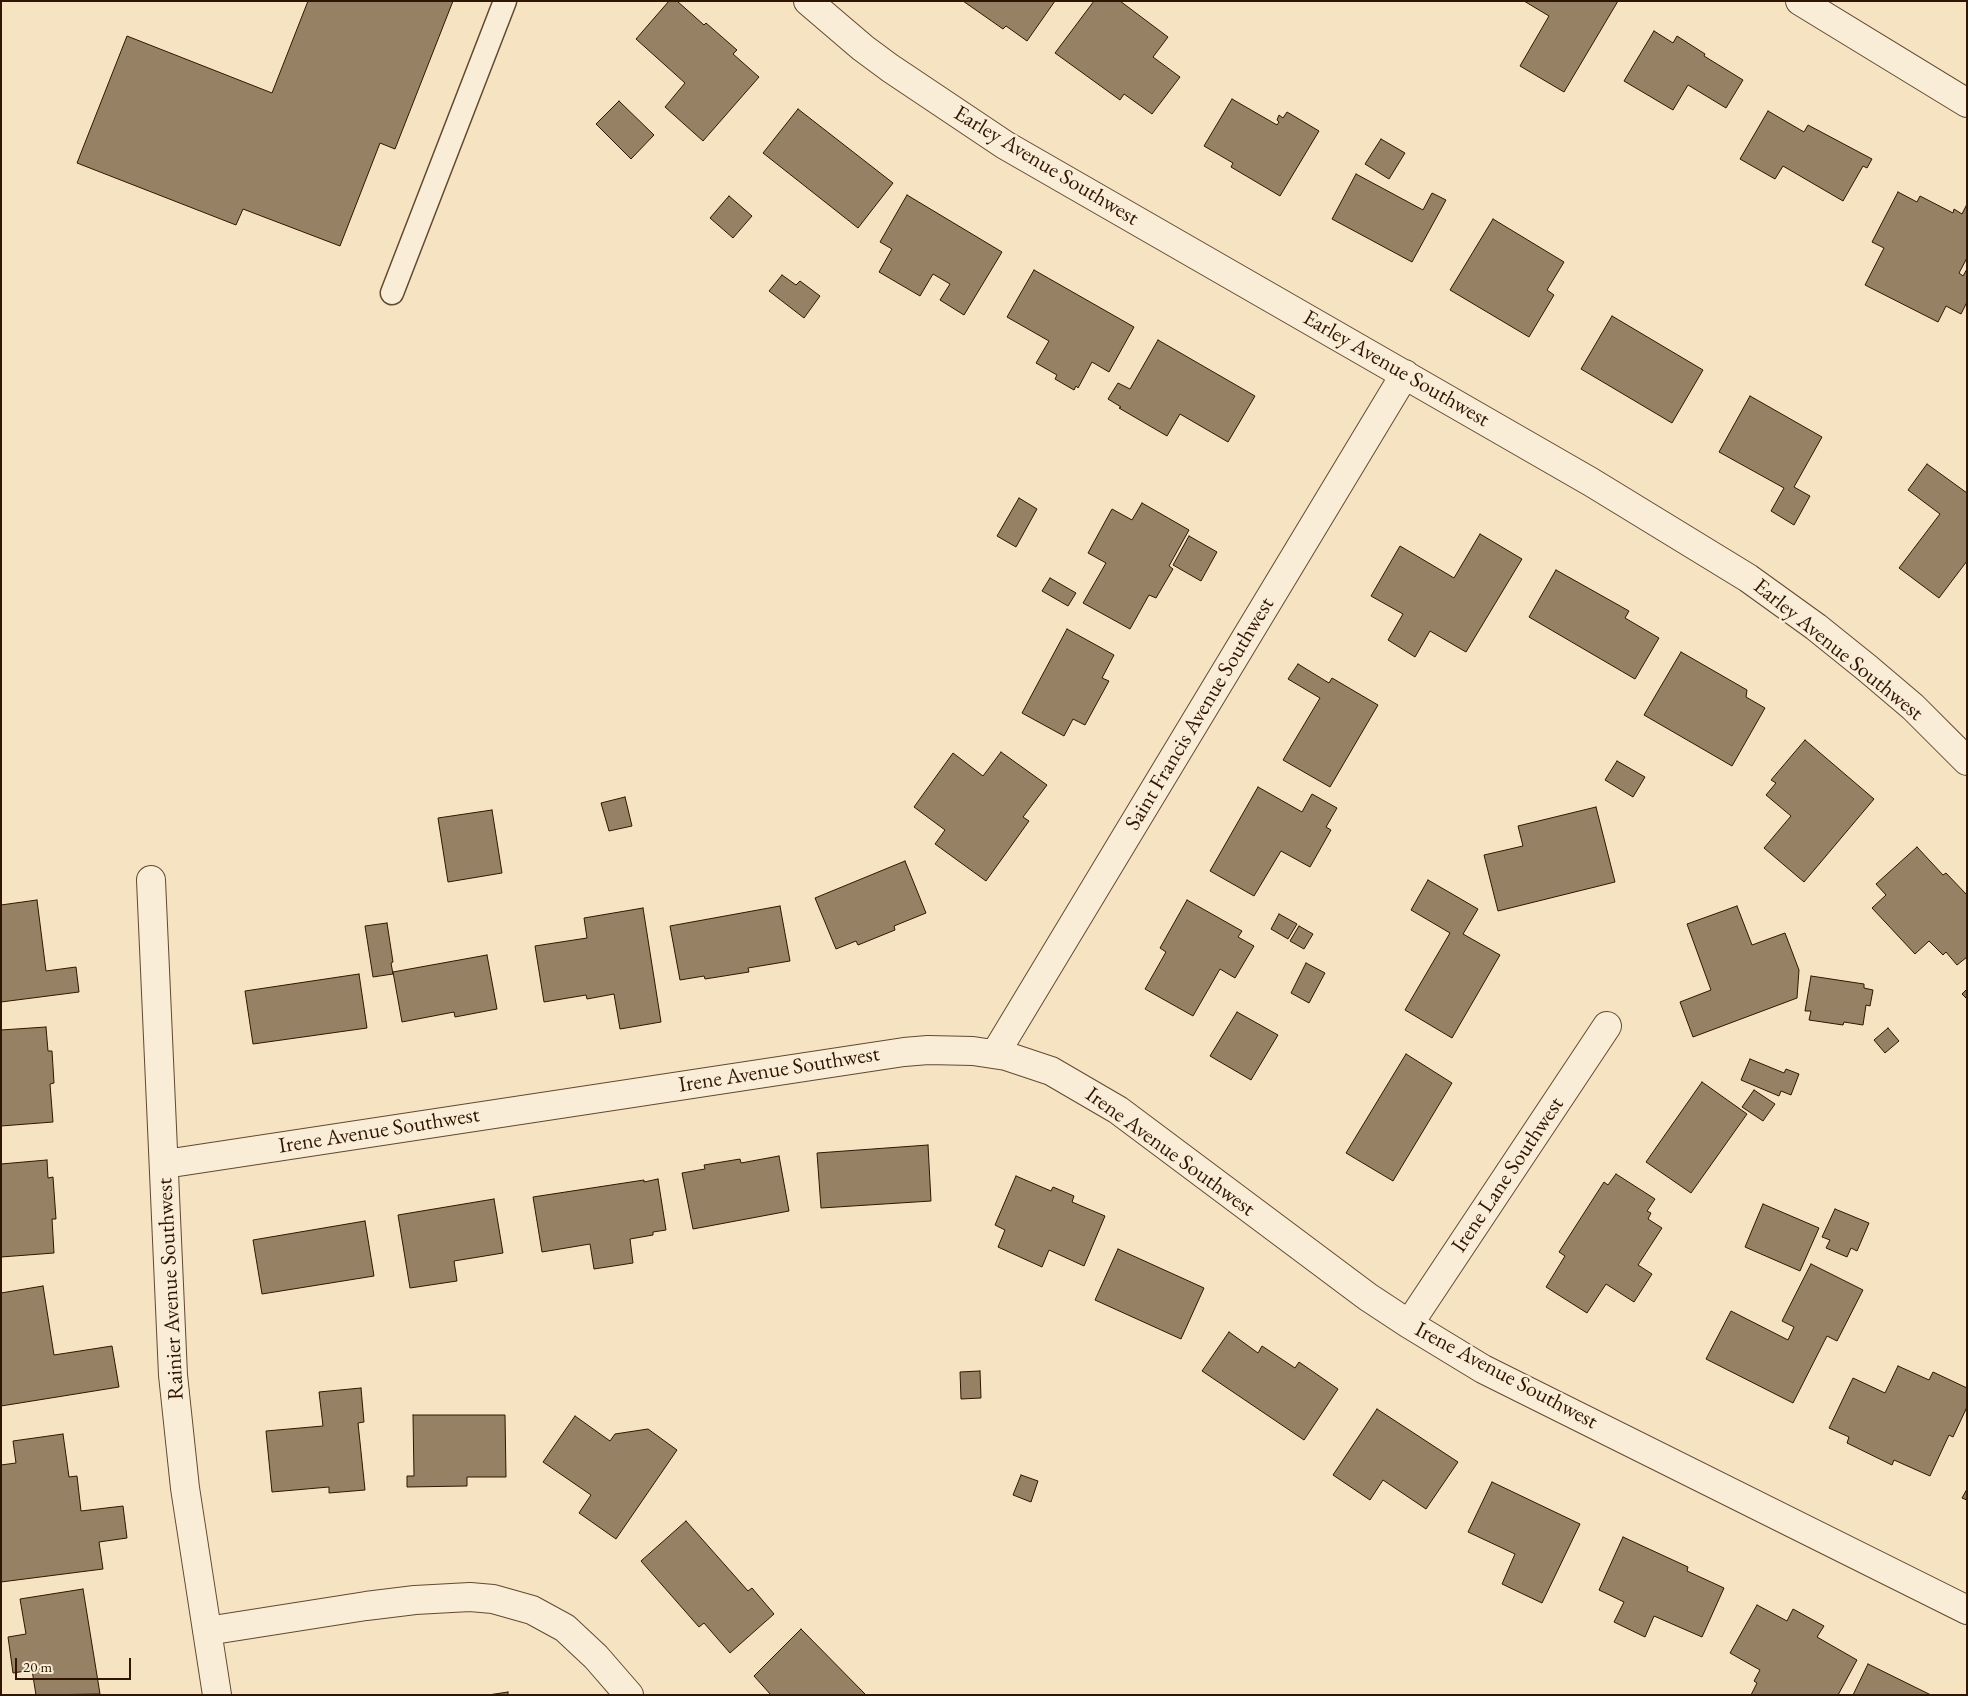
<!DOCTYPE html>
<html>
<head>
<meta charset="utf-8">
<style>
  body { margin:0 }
  #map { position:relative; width:1968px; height:1696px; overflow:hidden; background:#f6e3c2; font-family:"EB Garamond",serif }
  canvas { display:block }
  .frame { position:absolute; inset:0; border:2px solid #301601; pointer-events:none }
  .scale { position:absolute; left:15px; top:1658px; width:116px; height:22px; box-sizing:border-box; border:2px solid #301601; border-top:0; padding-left:6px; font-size:15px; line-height:18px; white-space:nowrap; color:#301601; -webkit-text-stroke:4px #f9edd7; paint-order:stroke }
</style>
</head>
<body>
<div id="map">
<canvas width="1968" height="1696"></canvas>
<div class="frame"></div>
<div class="scale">20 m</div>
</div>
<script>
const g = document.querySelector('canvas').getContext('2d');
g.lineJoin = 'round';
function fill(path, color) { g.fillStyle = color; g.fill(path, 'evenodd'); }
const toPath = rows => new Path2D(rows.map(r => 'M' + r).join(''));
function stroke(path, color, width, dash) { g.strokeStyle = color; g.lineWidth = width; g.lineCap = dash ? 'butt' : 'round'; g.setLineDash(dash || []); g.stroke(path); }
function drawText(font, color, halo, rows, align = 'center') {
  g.font = font + ' "EB Garamond",serif'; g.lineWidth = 5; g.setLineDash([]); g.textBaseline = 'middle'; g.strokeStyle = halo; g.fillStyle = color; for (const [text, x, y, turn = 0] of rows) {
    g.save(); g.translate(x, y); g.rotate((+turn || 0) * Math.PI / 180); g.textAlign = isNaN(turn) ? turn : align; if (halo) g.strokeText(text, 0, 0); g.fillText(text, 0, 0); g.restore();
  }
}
const building = toPath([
  [308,1,453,1,395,149,380,143,340,246,243,209,236,225,77,163,127,36,272,93,308,1],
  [669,1,677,1,704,25,706,23,737,50,733,54,759,77,703,141,665,107,685,83,636,39,669,1],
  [963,1,1055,1,1027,41,1006,26,1003,29,963,1],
  [1094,1,1120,1,1168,37,1153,57,1180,77,1152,114,1124,94,1120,100,1055,53,1094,1],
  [1524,1,1618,1,1564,92,1520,66,1549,16,1524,1],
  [1654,31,1673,43,1677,36,1705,54,1704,56,1743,80,1726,108,1688,85,1673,110,1624,81,1654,31],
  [1232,99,1277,125,1279,122,1277,120,1279,115,1283,118,1287,112,1319,131,1280,196,1231,167,1233,163,1204,146,1232,99],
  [619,101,654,135,631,159,596,124,619,101],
  [798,109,893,183,858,228,763,153,798,109],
  [1768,111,1804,132,1808,125,1872,159,1867,168,1863,166,1843,201,1783,166,1775,179,1740,159,1768,111],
  [1381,139,1405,153,1389,179,1365,164,1381,139],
  [1356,174,1423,210,1432,193,1446,200,1412,262,1332,219,1356,174],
  [1898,192,1917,202,1920,196,1953,213,1954,209,1962,214,1967,204,1967,258,1959,273,1963,276,1967,269,1967,302,1961,314,1946,306,1938,322,1865,285,1884,248,1872,242,1898,192],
  [907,195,1002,252,964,315,940,300,950,284,933,274,920,296,879,272,892,249,880,242,907,195],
  [729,196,752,216,733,238,710,218,729,196],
  [1493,219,1564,262,1547,290,1554,295,1529,337,1450,290,1493,219],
  [1034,270,1134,327,1109,372,1092,362,1078,388,1076,386,1074,390,1055,379,1057,375,1036,363,1049,341,1007,317,1034,270],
  [782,275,796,285,800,281,820,296,804,318,769,291,782,275],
  [1612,316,1703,370,1672,423,1581,369,1612,316],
  [1158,340,1255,396,1228,442,1180,414,1167,436,1119,408,1121,407,1108,399,1118,383,1130,389,1158,340],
  [1750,396,1822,437,1794,487,1810,496,1794,525,1771,511,1784,488,1719,452,1750,396],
  [1927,464,1967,493,1967,561,1939,598,1899,568,1940,514,1908,490,1927,464],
  [1019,498,1037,509,1016,547,997,536,1019,498],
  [1142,503,1189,530,1169,566,1173,569,1156,598,1149,595,1130,629,1083,603,1106,563,1088,553,1112,509,1132,520,1142,503],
  [1480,534,1522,559,1466,652,1430,631,1415,657,1388,640,1403,614,1371,596,1400,546,1454,578,1480,534],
  [1189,536,1217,552,1201,581,1173,565,1189,536],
  [1556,570,1629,611,1625,618,1659,638,1635,679,1529,617,1556,570],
  [1050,578,1076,593,1068,606,1042,591,1050,578],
  [1067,629,1114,655,1102,678,1109,681,1085,725,1073,719,1064,736,1022,713,1067,629],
  [1681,652,1747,690,1746,697,1765,708,1732,766,1644,715,1681,652],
  [1298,664,1329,683,1332,678,1378,705,1330,787,1283,760,1320,698,1288,679,1298,664],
  [1805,740,1874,799,1804,882,1764,848,1791,816,1766,795,1776,783,1771,780,1805,740],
  [1001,752,1047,785,1023,817,1029,821,986,881,935,844,945,830,914,807,953,753,983,776,1001,752],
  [1617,761,1645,777,1633,797,1605,780,1617,761],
  [1258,787,1302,812,1312,794,1337,808,1326,827,1331,830,1310,867,1281,851,1254,896,1210,871,1258,787],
  [625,797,632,826,609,831,601,803,625,797],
  [1596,807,1615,882,1498,911,1484,855,1523,846,1518,826,1596,807],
  [492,810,502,873,448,882,438,818,492,810],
  [1917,847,1943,875,1946,873,1967,895,1967,957,1957,965,1946,952,1943,955,1929,941,1915,954,1872,908,1886,895,1876,884,1917,847],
  [905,861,926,913,894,926,895,930,858,945,856,941,836,949,815,898,905,861],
  [1428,880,1478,909,1463,934,1500,955,1452,1038,1405,1010,1450,933,1411,910,1428,880],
  [37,900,46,971,76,967,79,992,1,1002,1,905,37,900],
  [1187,900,1242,931,1238,937,1254,946,1235,978,1220,969,1193,1016,1145,989,1166,952,1160,948,1187,900],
  [780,906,790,961,748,968,749,972,705,979,704,976,680,980,670,926,780,906],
  [1737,906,1752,945,1785,933,1799,970,1797,998,1693,1037,1680,1002,1711,990,1687,924,1737,906],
  [643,908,661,1022,620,1029,614,994,587,999,586,995,544,1002,535,946,587,938,584,918,643,908],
  [1279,914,1297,924,1288,939,1271,929,1279,914],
  [387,923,393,962,391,963,393,974,373,977,365,926,387,923],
  [1299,926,1313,934,1304,949,1290,941,1299,926],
  [487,955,497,1009,455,1017,454,1012,402,1022,393,972,487,955],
  [1306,963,1325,973,1309,1003,1291,993,1306,963],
  [359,974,367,1028,253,1044,245,991,359,974],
  [1811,976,1864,984,1864,988,1873,990,1870,1006,1866,1005,1863,1025,1844,1022,1843,1025,1809,1020,1811,1011,1805,1011,1811,976],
  [1967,989,1967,999,1962,994,1967,989],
  [1237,1012,1278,1035,1251,1080,1210,1056,1237,1012],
  [46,1027,48,1051,52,1051,54,1083,50,1084,53,1122,1,1126,1,1030,46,1027],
  [1888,1028,1899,1041,1885,1053,1874,1040,1888,1028],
  [1406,1054,1452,1083,1393,1181,1346,1153,1406,1054],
  [1750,1059,1784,1073,1786,1069,1799,1074,1791,1095,1781,1091,1779,1096,1741,1080,1750,1059],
  [1702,1082,1747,1114,1691,1193,1646,1162,1702,1082],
  [1754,1090,1775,1104,1763,1121,1742,1107,1754,1090],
  [928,1145,931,1201,821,1208,817,1153,928,1145],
  [779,1156,789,1211,693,1229,682,1173,705,1169,704,1165,740,1159,741,1163,779,1156],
  [47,1160,48,1178,53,1177,56,1219,52,1219,54,1253,1,1257,1,1164,47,1160],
  [1616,1174,1655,1199,1647,1211,1651,1213,1648,1219,1662,1228,1638,1265,1652,1274,1634,1302,1606,1284,1587,1313,1546,1287,1565,1256,1559,1252,1604,1182,1608,1185,1616,1174],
  [1016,1176,1051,1191,1053,1187,1074,1196,1072,1202,1105,1216,1084,1266,1049,1250,1042,1267,998,1247,1005,1230,995,1225,1016,1176],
  [658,1179,666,1230,653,1232,653,1235,630,1239,633,1263,594,1269,590,1244,542,1252,533,1197,644,1180,644,1182,658,1179],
  [494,1199,503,1253,454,1261,457,1281,410,1288,398,1215,494,1199],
  [1763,1204,1819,1228,1800,1271,1745,1247,1763,1204],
  [1835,1209,1869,1223,1857,1251,1851,1248,1847,1257,1826,1248,1830,1240,1822,1237,1835,1209],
  [365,1221,374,1276,262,1294,253,1240,365,1221],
  [1118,1249,1204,1288,1181,1339,1095,1300,1118,1249],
  [1811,1264,1863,1290,1837,1341,1827,1336,1793,1403,1706,1359,1731,1311,1788,1340,1794,1327,1782,1321,1811,1264],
  [43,1286,54,1355,112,1346,119,1387,1,1406,1,1293,43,1286],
  [1229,1332,1258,1353,1262,1346,1295,1368,1299,1362,1338,1389,1304,1440,1202,1371,1229,1332],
  [1898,1366,1929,1380,1933,1372,1967,1388,1967,1407,1953,1437,1949,1435,1930,1476,1894,1460,1892,1465,1847,1443,1849,1437,1829,1428,1853,1378,1885,1393,1898,1366],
  [980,1371,981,1398,961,1399,960,1372,980,1371],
  [361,1388,364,1422,358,1423,365,1490,329,1493,329,1487,272,1492,266,1431,323,1426,319,1392,361,1388],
  [1377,1409,1458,1462,1426,1509,1383,1480,1370,1500,1333,1475,1377,1409],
  [413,1415,505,1415,506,1477,467,1477,467,1486,407,1487,407,1476,414,1476,413,1415],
  [575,1416,610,1441,615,1434,648,1429,677,1450,616,1539,579,1513,591,1495,543,1462,575,1416],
  [63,1434,69,1477,77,1476,81,1511,123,1506,127,1538,99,1542,103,1569,1,1582,1,1465,16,1463,13,1441,63,1434],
  [1021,1475,1038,1481,1031,1502,1013,1495,1021,1475],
  [1492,1482,1580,1524,1542,1603,1502,1584,1515,1554,1468,1532,1492,1482],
  [1967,1489,1967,1500,1962,1498,1967,1489],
  [686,1521,748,1591,752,1588,774,1614,730,1653,704,1623,699,1627,641,1561,686,1521],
  [1623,1537,1688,1567,1687,1571,1724,1588,1702,1637,1654,1616,1645,1637,1614,1622,1624,1602,1599,1590,1623,1537],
  [83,1589,100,1694,36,1695,32,1670,13,1673,8,1637,26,1634,20,1599,83,1589],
  [1757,1605,1787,1621,1793,1609,1824,1626,1817,1637,1857,1660,1838,1695,1751,1695,1757,1683,1754,1681,1760,1670,1730,1653,1757,1605],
  [801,1629,866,1695,771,1695,754,1676,801,1629],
  [1868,1664,1931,1695,1853,1695,1868,1664],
  [508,1692,508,1695,488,1695,508,1692]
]);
fill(building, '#978165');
stroke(building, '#301601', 1);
const lane = toPath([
  [392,293,505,1]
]);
const street = toPath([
  [808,1,863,48,890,68,1005,145,1591,482,1748,578,1816,627,1867,668,1913,707,1967,761],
  [1800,1,1967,103],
  [151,880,173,1375,185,1488,217,1695],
  [995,1054,1405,374],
  [165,1164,904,1052,928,1050,973,1051,1006,1056,1051,1071,1118,1110,1368,1297,1409,1324,1483,1369,1967,1610],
  [1409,1324,1607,1026],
  [207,1631,366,1606,415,1600,470,1597,493,1599,532,1610,565,1628,596,1657,629,1695]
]);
stroke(lane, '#624931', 25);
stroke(street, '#624931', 30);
stroke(lane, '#f9edd7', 22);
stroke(street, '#f9edd7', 28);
drawText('22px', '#301601', '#f9edd7', [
  ["Earley Avenue Southwest",1046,166,31],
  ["Earley Avenue Southwest",1396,369,30],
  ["Earley Avenue Southwest",1838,650,39],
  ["Saint Francis Avenue Southwest",1200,714,-59],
  ["Irene Avenue Southwest",779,1070,-9],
  ["Irene Avenue Southwest",379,1131,-9],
  ["Irene Avenue Southwest",1170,1152,36],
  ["Irene Lane Southwest",1508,1175,-56],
  ["Rainier Avenue Southwest",171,1289,-93],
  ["Irene Avenue Southwest",1506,1376,28]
]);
</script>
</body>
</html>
